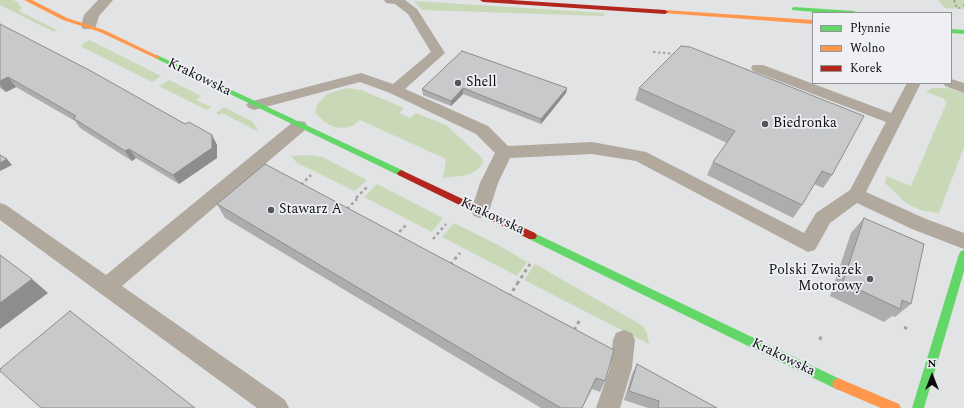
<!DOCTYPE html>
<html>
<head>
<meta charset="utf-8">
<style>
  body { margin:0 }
  #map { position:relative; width:964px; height:408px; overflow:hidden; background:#e1e3e5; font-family:Spectral,serif }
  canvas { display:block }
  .legend { position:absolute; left:812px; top:12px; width:140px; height:72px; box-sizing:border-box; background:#eef0f3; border:1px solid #939597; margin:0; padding:5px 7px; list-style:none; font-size:12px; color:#0b0c0d }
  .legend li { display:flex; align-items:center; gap:8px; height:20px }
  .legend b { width:20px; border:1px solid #939597 }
  .north { position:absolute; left:912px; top:356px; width:40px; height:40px; -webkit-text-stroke:3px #eef0f3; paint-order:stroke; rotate:0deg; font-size:11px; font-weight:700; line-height:16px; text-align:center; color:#0b0c0d }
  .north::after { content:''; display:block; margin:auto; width:14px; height:18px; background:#0b0c0d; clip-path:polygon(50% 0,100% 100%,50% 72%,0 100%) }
</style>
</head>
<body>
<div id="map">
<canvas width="964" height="408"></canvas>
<ul class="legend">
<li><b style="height:5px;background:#63d668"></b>Płynnie</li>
<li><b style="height:5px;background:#ff974d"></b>Wolno</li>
<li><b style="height:5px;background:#b3261e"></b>Korek</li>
</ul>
<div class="north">N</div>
</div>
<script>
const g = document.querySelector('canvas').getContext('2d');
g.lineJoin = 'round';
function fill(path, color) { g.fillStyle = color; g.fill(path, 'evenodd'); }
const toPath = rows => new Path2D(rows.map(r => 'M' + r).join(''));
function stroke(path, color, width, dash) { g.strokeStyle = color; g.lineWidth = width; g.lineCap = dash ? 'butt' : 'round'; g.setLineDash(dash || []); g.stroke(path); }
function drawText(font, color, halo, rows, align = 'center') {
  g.font = font + ' Spectral,serif'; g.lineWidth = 3.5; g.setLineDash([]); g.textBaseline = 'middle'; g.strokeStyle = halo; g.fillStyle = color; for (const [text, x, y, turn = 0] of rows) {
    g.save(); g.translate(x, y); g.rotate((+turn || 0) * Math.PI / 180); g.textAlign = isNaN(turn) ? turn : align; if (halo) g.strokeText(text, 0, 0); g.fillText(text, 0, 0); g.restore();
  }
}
fill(toPath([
  [0,0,13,0,19,3,17,4,22,7,19,11,57,30,54,32,0,5],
  [938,0,964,0,964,9,945,8],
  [414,1,604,13,604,16,422,10],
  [89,40,161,76,152,82,82,47,81,45],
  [169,80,201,96,196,100,211,107,207,110,159,86],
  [347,88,361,90,404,108,399,113,410,118,416,113,446,125,482,158,483,163,476,171,467,175,443,178,446,159,360,120,354,125,344,128,334,127,326,123,315,113,317,105,327,94],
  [932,88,947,88,964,93,964,147,939,213,923,211,907,204,885,183,886,176,911,186,947,102,944,101,945,99,926,92],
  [224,107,253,122,259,132,222,113,219,115,216,113],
  [308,155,322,157,367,180,355,191,297,163,291,156],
  [377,184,443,218,432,232,364,197],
  [454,223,498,245,527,262,517,276,442,237],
  [535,264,643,326,647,333,649,344,524,280]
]), '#c9d9b7');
stroke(toPath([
  [954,0,957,8,960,8],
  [964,4,964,7],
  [653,52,676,54]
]), '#a8a29a', 2, [2.5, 2.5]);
stroke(toPath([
  [301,185,311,175],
  [356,198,368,186],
  [347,209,357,199],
  [395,236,406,225],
  [433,239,446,224]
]), '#a8a29a', 2.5, [3, 3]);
stroke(toPath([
  [450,265,460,253],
  [517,284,530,264],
  [509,297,517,284],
  [904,327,910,330],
  [574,330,581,318],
  [820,340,821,336]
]), '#a8a29a', 3, [3.5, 3.5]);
fill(toPath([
  [384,0,405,0,417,9,445,53,405,89,488,126,508,146,592,142,646,152,804,233,816,213,850,190,886,122,753,71,751,68,753,65,763,65,891,113,907,83,921,83,866,192,926,219,964,233,964,249,912,229,857,203,830,223,815,250,808,252,636,161,592,154,510,158,498,183,489,211,486,216,480,218,474,216,471,211,480,183,495,153,476,134,390,93,360,82,254,110,249,108,246,105,249,102,361,73,393,84,431,52,408,14,395,4,386,3,384,0],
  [951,79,964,83,964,93,945,86,943,83,951,83,951,79],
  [299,121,305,122,307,126,305,130,122,286,285,400,289,408,257,408,0,220,0,203,6,205,106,275,293,122,299,121],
  [624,330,632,333,635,340,632,368,620,408,596,408,610,368,613,340,616,333,624,330]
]), '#b1a89e');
fill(toPath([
  [98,0,113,0,99,16,95,29,83,29,81,26,84,15,98,0]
]), '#b1a89e');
fill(toPath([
  [794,7,854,11,857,13,826,13,792,10,792,8,794,7],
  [951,29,964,30,964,34,951,33,951,29],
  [157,55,404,171,405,173,404,175,398,175,155,58,154,57,157,55],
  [532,232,842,380,844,384,842,388,838,390,834,388,529,239,527,236,529,233,532,232],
  [964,250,964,271,924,408,912,408,959,254,961,251,964,250]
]), '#63d668');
fill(toPath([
  [24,0,32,0,67,18,104,30,160,57,157,59,155,58,100,32,63,20,24,0],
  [665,10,813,20,813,24,663,13,662,12,665,10],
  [838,378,899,404,901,408,881,408,834,388,832,384,834,380,838,378]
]), '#ff974d');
fill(toPath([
  [480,0,511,0,665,10,668,12,665,14,483,2,480,0],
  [401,170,535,233,537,236,535,239,529,239,398,175,397,173,401,170]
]), '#b3261e');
fill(toPath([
  [0,24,185,124,212,135,217,145,217,158,179,184,136,158,132,161,80,128,75,121,16,87,6,92,0,88],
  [462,51,567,88,566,93,541,124,463,94,451,106,423,95,422,89],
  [639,88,832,175,823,188,814,184,802,205,793,218,707,175,713,162,727,143,635,100],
  [217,204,605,381,600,392,592,389,582,408,541,408,225,218],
  [864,218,911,304,895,317,892,316,884,322,830,296,851,233],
  [637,364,717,408,648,408,624,400,632,374]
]), '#acadae');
fill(toPath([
  [8,77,16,87,6,92,0,85,0,81],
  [463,88,463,94,451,106,451,101],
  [567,88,566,93,541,124,541,119],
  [212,135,217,145,217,158,179,184,173,175],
  [129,149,136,158,132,161,125,151],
  [7,159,12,165,0,171,0,163],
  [32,279,48,293,0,329,0,303]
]), '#8c8d8d');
const building = toPath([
  [0,24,91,71,185,124,189,122,212,135,212,148,173,175,129,149,125,151,73,118,76,116,8,77,0,81,0,24],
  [681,46,690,47,864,116,832,175,822,171,802,205,713,162,735,131,639,88,681,46],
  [462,51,567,88,541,119,463,88,451,101,422,89,462,51],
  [0,155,7,159,0,163,0,155],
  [265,164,614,350,605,381,596,378,582,408,561,408,217,204,265,164],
  [864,218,924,244,911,304,902,300,900,309,843,282,864,218],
  [0,255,32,279,0,303,0,255],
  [70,311,195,408,41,408,0,371,0,369,70,311],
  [637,364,717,408,658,408,659,401,629,391,637,364]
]);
fill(building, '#c8c9ca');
stroke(building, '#8c8d8d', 1);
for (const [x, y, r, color] of [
  [458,83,4,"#565759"],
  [765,124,4,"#565759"],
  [271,210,4,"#565759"],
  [870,279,4,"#565759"]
]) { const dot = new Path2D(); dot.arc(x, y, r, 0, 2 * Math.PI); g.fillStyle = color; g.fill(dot); stroke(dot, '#eef0f3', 1.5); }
drawText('14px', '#0b0c0d', '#eef0f3', [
  ["Krakowska",199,78,26],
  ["Krakowska",492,217,25],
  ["Krakowska",783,358,26]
]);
drawText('14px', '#0b0c0d', '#eef0f3', [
  ["Shell",466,83],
  ["Biedronka",773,124],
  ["Stawarz A",279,210],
  ["Polski Związek",862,271,"right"],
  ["Motorowy",862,287,"right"]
], 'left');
</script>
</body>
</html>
